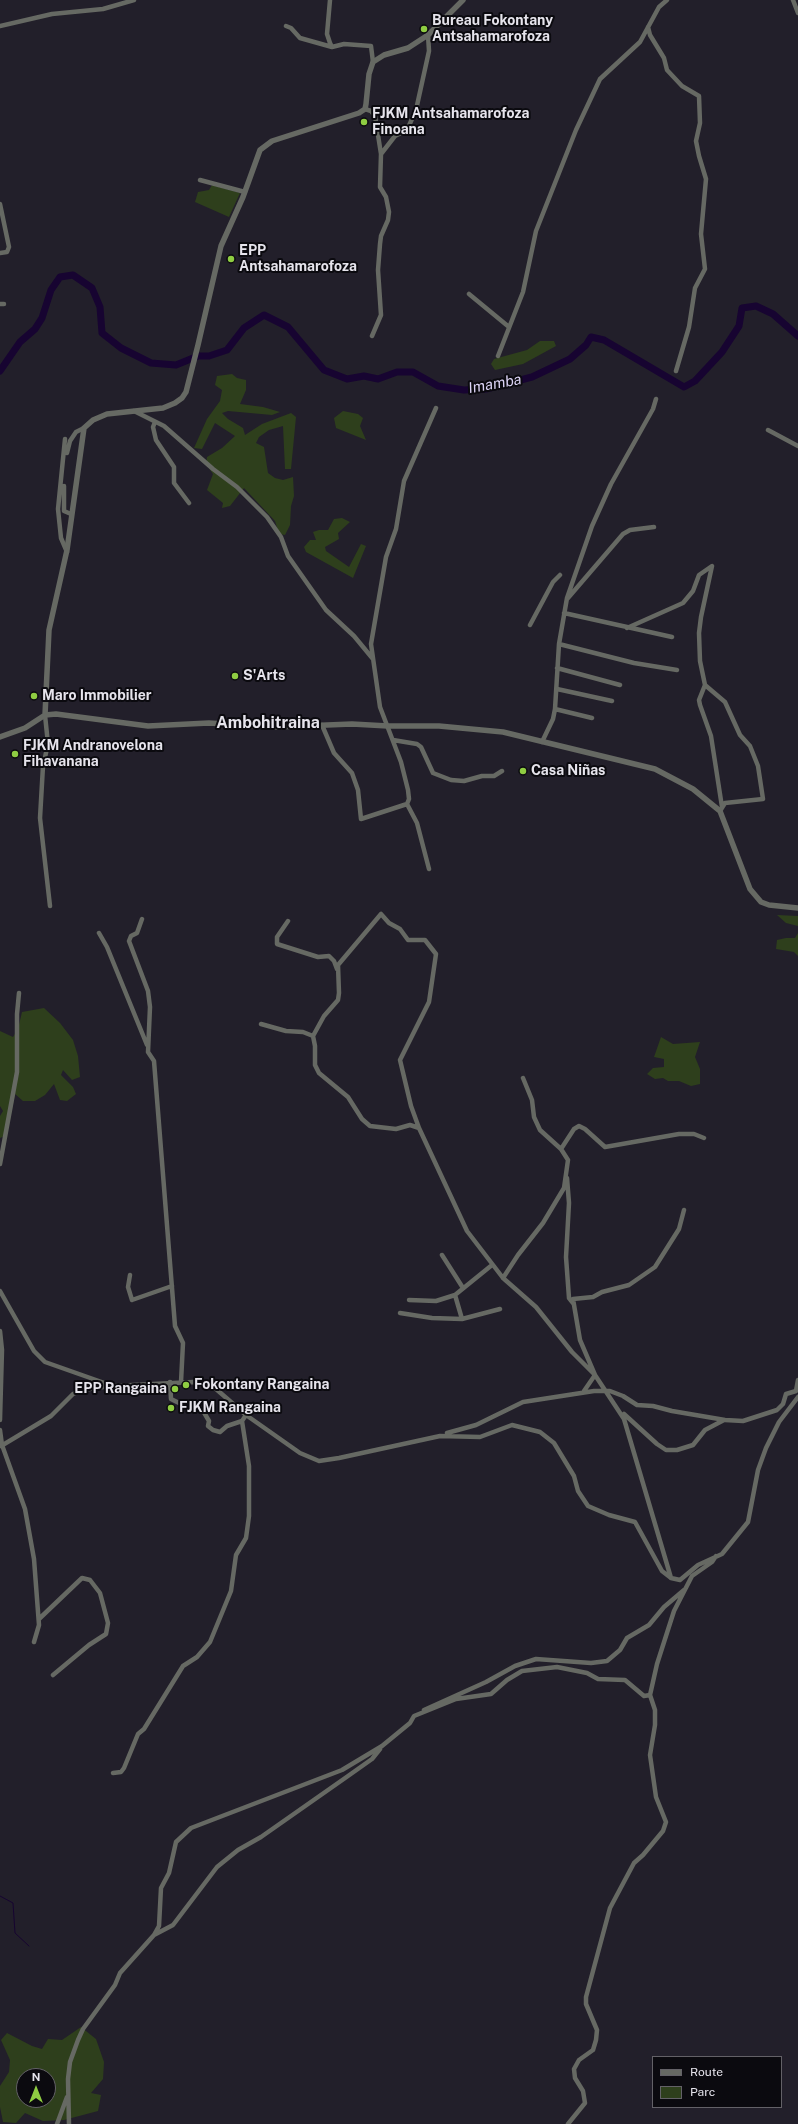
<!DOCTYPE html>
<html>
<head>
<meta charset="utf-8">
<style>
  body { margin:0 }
  #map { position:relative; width:798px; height:2124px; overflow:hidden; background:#221f2a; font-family:"Public Sans",sans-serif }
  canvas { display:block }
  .legend { position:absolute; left:652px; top:2056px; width:130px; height:52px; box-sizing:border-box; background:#0b0a0f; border:1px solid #636167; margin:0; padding:5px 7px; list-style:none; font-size:12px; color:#e6e4ec }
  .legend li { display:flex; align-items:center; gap:8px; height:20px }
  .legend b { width:20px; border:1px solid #636167 }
  .north { position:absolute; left:16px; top:2068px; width:40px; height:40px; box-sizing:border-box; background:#0b0a0f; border:1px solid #636167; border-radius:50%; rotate:0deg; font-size:11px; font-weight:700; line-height:16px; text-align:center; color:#e6e4ec }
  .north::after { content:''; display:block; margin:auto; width:14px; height:18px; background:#8fcd42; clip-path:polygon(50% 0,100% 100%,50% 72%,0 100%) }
</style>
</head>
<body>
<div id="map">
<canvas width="798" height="2124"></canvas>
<ul class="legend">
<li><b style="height:5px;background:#666963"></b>Route</li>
<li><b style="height:11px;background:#2e3f1c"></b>Parc</li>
</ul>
<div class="north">N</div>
</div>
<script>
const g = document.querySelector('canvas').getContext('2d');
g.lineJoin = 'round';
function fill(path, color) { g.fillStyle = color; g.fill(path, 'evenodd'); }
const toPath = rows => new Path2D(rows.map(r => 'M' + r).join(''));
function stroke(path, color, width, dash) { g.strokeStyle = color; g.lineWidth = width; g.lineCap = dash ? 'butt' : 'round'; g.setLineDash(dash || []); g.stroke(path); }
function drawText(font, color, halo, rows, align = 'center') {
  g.font = font + ' "Public Sans",sans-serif'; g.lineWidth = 4; g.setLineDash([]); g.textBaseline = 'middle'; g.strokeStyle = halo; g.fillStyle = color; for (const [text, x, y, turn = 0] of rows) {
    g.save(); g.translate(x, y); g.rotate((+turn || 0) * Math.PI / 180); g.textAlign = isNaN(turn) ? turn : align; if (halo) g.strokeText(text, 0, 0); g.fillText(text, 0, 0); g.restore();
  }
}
fill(toPath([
  [212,185,240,193,229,217,195,202,198,192,209,190],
  [540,341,554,341,556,346,523,364,495,370,491,364,494,359,527,350],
  [232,374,237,378,246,380,246,390,240,404,263,407,280,412,272,415,228,411,222,413,228,419,243,428,245,435,262,424,291,413,296,417,291,469,285,469,283,426,269,430,259,437,256,443,264,447,268,473,275,478,283,480,293,477,294,496,291,506,290,525,285,535,279,534,275,521,244,488,230,506,222,508,223,503,207,490,213,474,206,464,207,457,222,448,235,436,215,423,202,449,194,448,207,419,220,401,222,390,215,385,217,376],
  [343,411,358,414,363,418,360,426,366,440,336,428,334,418],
  [342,518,350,522,338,533,339,539,325,547,326,551,349,567,361,544,366,546,353,578,306,552,304,547,310,540,316,540,313,532,319,530,328,530,334,519],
  [777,915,798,916,798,926,786,923],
  [798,933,798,956,794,952,776,949,777,940,786,938,795,938],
  [44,1008,60,1023,73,1040,78,1056,80,1077,72,1080,63,1070,61,1075,73,1087,76,1094,67,1101,60,1100,54,1084,45,1095,35,1101,23,1101,15,1094,7,1135,0,1138,0,1116,3,1111,0,1106,0,1031,13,1037,18,1029,22,1012],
  [661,1037,673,1044,700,1042,695,1057,700,1069,700,1084,691,1086,679,1081,668,1081,663,1078,655,1079,647,1074,653,1068,664,1067,664,1059,654,1057],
  [81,2027,96,2039,104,2062,103,2079,91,2093,101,2095,98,2111,64,2120,43,2121,25,2113,16,2123,3,2122,0,2107,0,2086,9,2072,10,2060,1,2040,7,2033,32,2046,42,2049,48,2039,62,2040],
  [24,2076,48,2076,48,2100,24,2100]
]), '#2e3f1c');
stroke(toPath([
  [0,1896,13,1903,15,1933,29,1946]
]), '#170431', 1);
stroke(toPath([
  [0,371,20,342,35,329,42,318,51,290,60,277,73,275,92,288,100,307,102,333,121,348,151,363,176,365,198,356,209,356,227,350,244,328,264,315,288,327,324,370,347,379,364,376,378,379,397,372,413,372,438,386,464,390,486,389,532,377,570,359,586,345,591,337,604,340,684,387,695,381,722,352,739,326,742,308,756,306,773,314,798,336]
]), '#170431', 7);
stroke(toPath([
  [330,0,327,34,330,43,332,47,344,44,371,46,373,62],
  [793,0,798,13],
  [0,26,52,14,103,9,134,0],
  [286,26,291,28,300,38,332,47],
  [648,27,650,35,664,58,667,70,682,86,699,96,700,123,696,141,699,156,706,179,701,234,705,269,695,288,689,327,676,371],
  [365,109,371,111,375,116,381,154],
  [200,180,245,192],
  [0,204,9,247,7,252,0,253],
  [469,294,509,327],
  [0,304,4,304],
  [372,336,381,315,378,270,380,244,381,236,388,220,389,212,386,197,380,187,381,154,395,136,407,130,416,110,429,51,428,35],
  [498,356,523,292,536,231,576,130,600,79,640,42,659,7,667,0],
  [134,411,164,426,213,469,237,487,267,517,281,537,288,556,326,610,354,636,373,659],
  [155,422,153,427,156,440,174,467,174,483,189,503],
  [768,430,798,446],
  [65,439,58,509,61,538,67,552],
  [67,453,70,441,76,432,84,428],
  [64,486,64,511,71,514],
  [568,598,623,534,630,530,654,527],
  [564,613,672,637],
  [530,625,553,582,560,575],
  [627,628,683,603,693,591,699,575,712,566,701,617,699,633,700,661,705,685,725,702,740,735,750,746,758,766,763,799,725,803,720,811],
  [559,644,634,663,677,670],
  [557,668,620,685],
  [705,685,699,700,700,705,711,736,722,807],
  [557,689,612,701],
  [555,709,592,718],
  [45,715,48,744,43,766,40,818,50,906],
  [322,725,334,753,352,773,358,790,361,819,407,804],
  [393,740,417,744,421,747,433,773,451,780,464,781,482,776,494,776,502,771],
  [542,742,553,719,555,709,559,644,567,598,592,526,611,484,653,409,656,399],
  [429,869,417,823,407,804,409,799,408,790,401,762,380,707,371,644,386,557,396,529,404,481,436,408],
  [142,919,137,933,131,936,129,941,148,991,150,1007,148,1052,154,1061,175,1326,183,1343,181,1382],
  [288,921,277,937,277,944,318,957,329,956,334,961,337,969],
  [99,933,107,947,147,1045],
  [261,1024,286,1031,303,1032,313,1036],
  [419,1128,411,1106,400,1060,429,1002,436,954,425,940,408,940,400,929,389,923,381,914,338,965,339,993,338,1000,324,1016,313,1036,315,1046,315,1065,319,1073,348,1097,362,1119,370,1126,396,1129,410,1125,419,1128,467,1231,503,1278,536,1307,572,1352,595,1375,624,1419,671,1578],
  [561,1149,574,1129,579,1126,585,1129,605,1147,679,1134,694,1134,704,1138],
  [0,1164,17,1072,17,1014,19,993],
  [567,1178,569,1203,566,1257,569,1298,573,1303],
  [442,1255,463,1288],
  [130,1275,128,1287,132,1300,172,1286],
  [503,1278,518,1255,543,1223,564,1188,568,1160,561,1149,540,1130,534,1117,532,1100,523,1078],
  [0,1291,34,1351,45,1362,113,1386,193,1382,216,1389,246,1415,300,1453,319,1461,339,1458,440,1436,480,1437,512,1425,540,1432,554,1443,574,1476,578,1491,588,1506,609,1515,635,1522,662,1571,671,1578,680,1580,698,1565,722,1554,748,1522,758,1470,766,1448,779,1422,798,1397],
  [409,1300,436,1301,455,1295,492,1265],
  [400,1313,432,1318,462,1319,455,1295],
  [462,1319,500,1309],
  [0,1331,2,1350,0,1420],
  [170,1382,171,1399,181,1404,202,1409,209,1421,208,1426,213,1430,220,1432,227,1426,242,1421],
  [584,1391,595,1375,580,1340,573,1299,593,1297,602,1292,629,1285,655,1267,679,1229,684,1210],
  [624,1414,657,1444,666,1450,677,1450,693,1445,705,1430,724,1420],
  [0,1430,2,1445,25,1509,34,1559,39,1625,34,1642],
  [447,1433,476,1425,523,1402,594,1391,610,1391,623,1396,637,1405,653,1406,672,1411,725,1420,743,1421,777,1410,783,1404,786,1394,796,1391,798,1380],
  [1,1446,51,1416,73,1394,82,1390,111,1386],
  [39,1619,82,1578,90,1580,100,1593,108,1623,106,1634,89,1645,53,1675],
  [424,1710,486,1682,515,1666,536,1659,591,1663,607,1661,620,1650,627,1638,649,1625,664,1607,684,1590],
  [113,1773,121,1772,124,1768,138,1734,144,1729,183,1666,197,1657,210,1642,231,1591,236,1555,246,1538,249,1516,249,1466,242,1421,246,1415],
  [154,1935,173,1925,217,1867,238,1850,261,1837,348,1776,372,1759,380,1749],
  [57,2124,67,2097],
  [69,2124,68,2079,70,2062,78,2040,83,2029,115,1985,120,1973,154,1935,159,1926,161,1888,169,1873,176,1842,191,1828,342,1770,382,1746,410,1723,414,1716,456,1699,491,1694,507,1680,522,1671,557,1667,587,1673,598,1679,625,1680,644,1696,650,1695],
  [568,2124,585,2103,583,2091,575,2078,574,2069,579,2060,593,2050,596,2040,597,2030,586,2004,586,1997,610,1908,634,1863,643,1855,663,1831,666,1822,656,1797,650,1755,655,1725,655,1710,650,1695,657,1664,674,1611,692,1576,712,1562,716,1556]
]), '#666963', 4.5);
stroke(toPath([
  [45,715,49,630,67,550,84,428,93,420,107,414,163,408,175,403,182,398,186,392,198,345,221,246,243,197,260,150,272,141,359,113,365,109,366,104,369,74,373,62,384,55,408,48,428,35,463,0],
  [0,737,25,728,45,715,56,714,148,726,209,723,277,727,352,724,388,726,439,726,503,732,655,769,693,789,720,811,750,889,761,902,769,905,798,908]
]), '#666963', 5.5);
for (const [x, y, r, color] of [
  [424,29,4,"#8fcd42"],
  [364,122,4,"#8fcd42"],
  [231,259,4,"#8fcd42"],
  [235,676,4,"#8fcd42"],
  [34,696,4,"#8fcd42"],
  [15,754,4,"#8fcd42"],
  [523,771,4,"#8fcd42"],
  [186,1385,4,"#8fcd42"],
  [175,1389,4,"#8fcd42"],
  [171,1408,4,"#8fcd42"]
]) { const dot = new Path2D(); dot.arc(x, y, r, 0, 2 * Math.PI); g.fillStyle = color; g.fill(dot); stroke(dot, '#0b0a0f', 1.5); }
drawText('bold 14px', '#e6e4ec', '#0b0a0f', [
  ["Bureau Fokontany",432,21],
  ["Antsahamarofoza",432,37],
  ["FJKM Antsahamarofoza",372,114],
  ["Finoana",372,130],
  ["EPP",239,251],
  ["Antsahamarofoza",239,267],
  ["S'Arts",243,676],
  ["Maro Immobilier",42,696],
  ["FJKM Andranovelona",23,746],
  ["Fihavanana",23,762],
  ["Casa Niñas",531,771],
  ["Fokontany Rangaina",194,1385],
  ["EPP Rangaina",167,1389,"right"],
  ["FJKM Rangaina",179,1408]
], 'left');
drawText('italic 15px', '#dad2f3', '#0b0a0f', [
  ["Imamba",495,384,-10]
]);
drawText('bold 16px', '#e6e4ec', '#0b0a0f', [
  ["Ambohitraina",268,723]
]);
</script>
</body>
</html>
